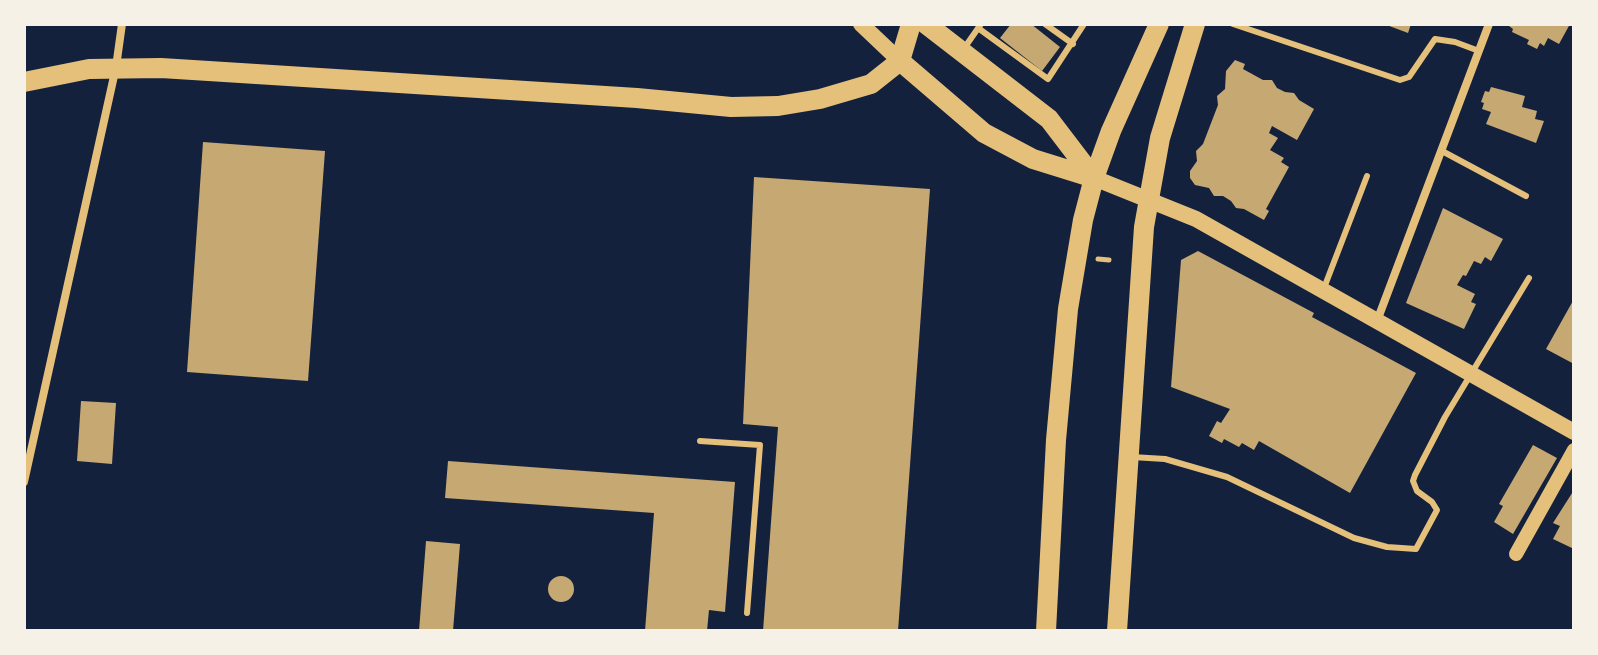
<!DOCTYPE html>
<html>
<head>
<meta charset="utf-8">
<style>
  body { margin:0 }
  #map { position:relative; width:1598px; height:655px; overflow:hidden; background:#14213d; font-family:Figtree,sans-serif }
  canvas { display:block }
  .frame { position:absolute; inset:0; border:26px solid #f6f1e7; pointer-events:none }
</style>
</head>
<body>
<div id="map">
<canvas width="1598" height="655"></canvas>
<div class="frame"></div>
</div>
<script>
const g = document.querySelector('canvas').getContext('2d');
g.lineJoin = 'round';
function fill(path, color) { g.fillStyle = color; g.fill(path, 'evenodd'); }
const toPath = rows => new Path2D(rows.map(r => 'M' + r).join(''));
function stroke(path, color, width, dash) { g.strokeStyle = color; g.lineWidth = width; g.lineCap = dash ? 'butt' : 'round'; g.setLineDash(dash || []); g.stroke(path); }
fill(toPath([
  [1011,24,1031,24,1060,47,1042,71,1000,38],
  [1384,24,1411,24,1408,33],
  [1510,24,1570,24,1559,44,1548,38,1544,46,1540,43,1537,49,1527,44,1529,40,1512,32,1513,29,1509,26],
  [1235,60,1245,64,1243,69,1263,80,1272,80,1277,88,1285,92,1294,93,1299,100,1314,109,1297,140,1272,126,1269,133,1278,138,1270,150,1284,158,1281,162,1289,167,1266,209,1269,211,1264,220,1244,209,1236,208,1231,201,1223,196,1214,196,1209,188,1195,185,1190,178,1190,171,1197,161,1196,151,1203,144,1218,105,1217,96,1225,89,1226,71],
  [1491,87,1525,96,1522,107,1537,111,1535,119,1544,121,1536,143,1486,124,1491,112,1482,109,1484,103,1481,102,1485,91,1489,92],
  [203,142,325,151,308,381,187,372],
  [754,177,930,189,898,631,763,631,778,427,743,424],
  [1443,208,1503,239,1491,261,1485,257,1481,264,1474,261,1466,276,1463,275,1457,285,1475,294,1471,302,1476,304,1464,329,1406,303],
  [1198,251,1314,313,1312,317,1416,373,1350,493,1259,441,1254,450,1242,443,1239,447,1224,439,1222,443,1209,436,1217,421,1221,423,1230,409,1171,387,1181,260],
  [1574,299,1574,364,1546,349],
  [81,401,116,403,112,464,77,461],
  [1533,445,1557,458,1513,534,1494,522,1503,506,1499,504],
  [448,461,735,482,725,612,709,610,707,631,645,631,654,513,445,498],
  [1574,490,1574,549,1553,539,1560,526,1553,523],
  [426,541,460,544,453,631,419,631],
  '548 589a13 13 0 1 1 26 0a13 13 0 1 1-26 0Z'
]), '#c6a872');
stroke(toPath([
  [1098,259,1109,260]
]), '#e5c07b', 5);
stroke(toPath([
  [1045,24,1073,44],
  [1233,24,1400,80,1409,77,1435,39,1455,42,1479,51],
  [978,28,1048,79,1084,24],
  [965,47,981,24],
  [1442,151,1526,196],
  [1324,288,1367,176],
  [700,441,760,445,747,613],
  [1132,457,1165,459,1227,477,1354,538,1387,547,1416,549,1437,510,1432,502,1417,491,1413,481,1415,475,1445,417,1529,278]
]), '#e5c07b', 6);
stroke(toPath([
  [1377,321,1489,24],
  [24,482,116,67,122,24]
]), '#e5c07b', 8);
stroke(toPath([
  [1516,554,1574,450]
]), '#e5c07b', 14);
stroke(toPath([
  [861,24,900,61],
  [1094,178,1196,219,1574,432]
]), '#e5c07b', 16);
stroke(toPath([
  [926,24,1049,119,1094,178],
  [900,61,984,133,1033,159,1094,178],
  [24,82,89,69,161,68,637,98,731,107,778,106,820,99,871,84,900,61,911,24],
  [1046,631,1056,440,1068,309,1083,220,1094,178,1111,131,1159,24],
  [1117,631,1144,227,1160,138,1195,24]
]), '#e5c07b', 20);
</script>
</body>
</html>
